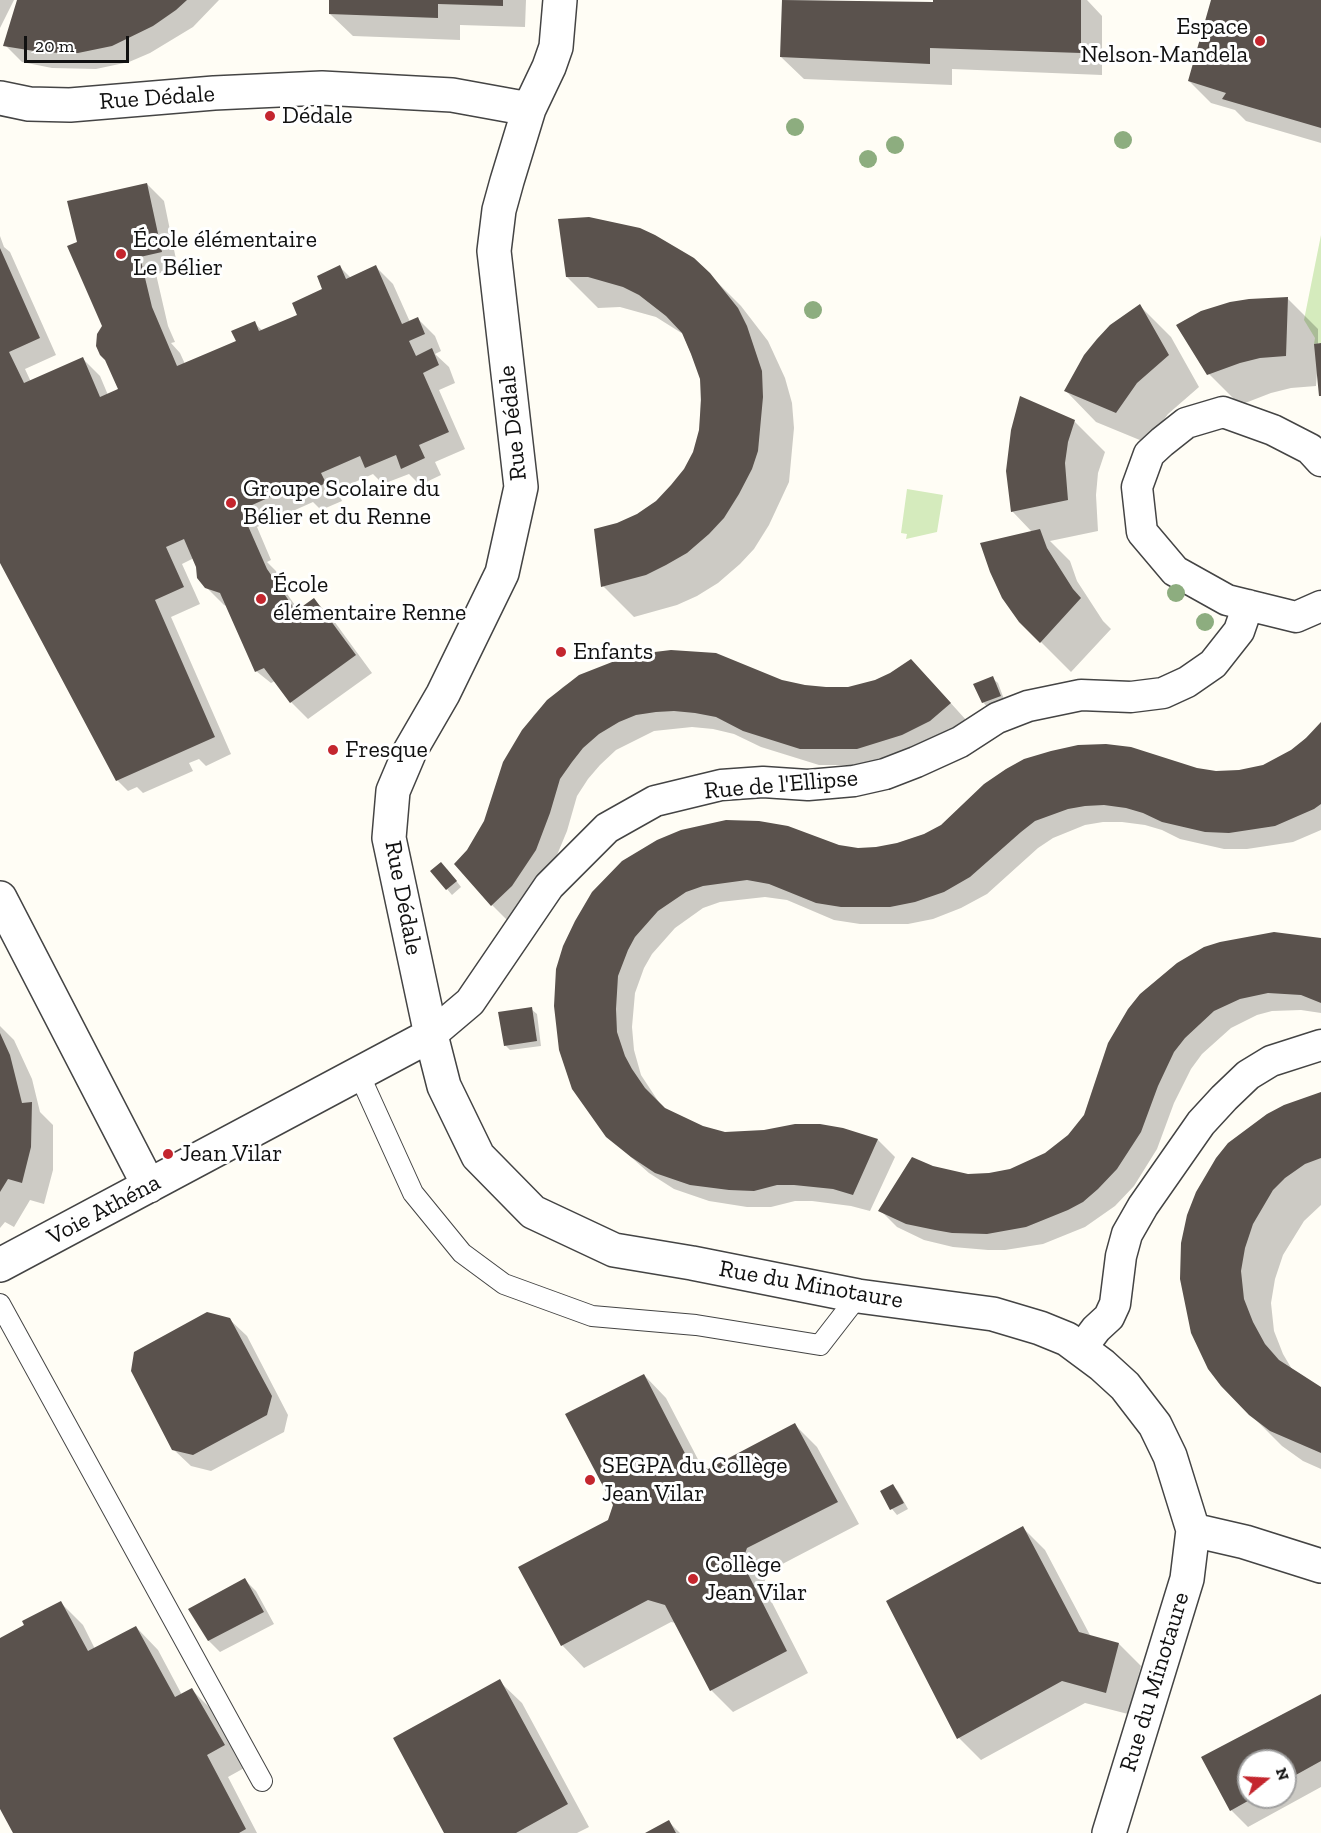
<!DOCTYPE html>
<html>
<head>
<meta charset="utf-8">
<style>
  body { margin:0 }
  #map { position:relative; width:1321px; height:1833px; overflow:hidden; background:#fffdf5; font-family:"Zilla Slab",serif }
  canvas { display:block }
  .north { position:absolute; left:1237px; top:1749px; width:60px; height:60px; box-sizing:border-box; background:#fff; border:2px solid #a0a0a0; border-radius:50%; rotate:72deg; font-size:16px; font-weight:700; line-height:24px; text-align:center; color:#111 }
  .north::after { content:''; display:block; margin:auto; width:21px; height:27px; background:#c4262e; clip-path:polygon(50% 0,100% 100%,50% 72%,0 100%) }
  .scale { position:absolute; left:24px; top:36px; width:105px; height:27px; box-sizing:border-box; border:3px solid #111; border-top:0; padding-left:8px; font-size:18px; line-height:21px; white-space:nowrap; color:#111; -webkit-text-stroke:4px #fff; paint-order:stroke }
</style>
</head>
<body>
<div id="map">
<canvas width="1321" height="1833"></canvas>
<div class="north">N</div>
<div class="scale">20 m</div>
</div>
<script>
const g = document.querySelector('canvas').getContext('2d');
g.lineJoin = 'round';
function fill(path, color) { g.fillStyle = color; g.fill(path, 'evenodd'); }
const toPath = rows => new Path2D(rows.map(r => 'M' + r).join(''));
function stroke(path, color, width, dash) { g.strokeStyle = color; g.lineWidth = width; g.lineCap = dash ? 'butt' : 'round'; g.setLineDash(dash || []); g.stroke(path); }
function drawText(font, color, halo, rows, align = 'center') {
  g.font = font + ' "Zilla Slab",serif'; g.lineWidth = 6; g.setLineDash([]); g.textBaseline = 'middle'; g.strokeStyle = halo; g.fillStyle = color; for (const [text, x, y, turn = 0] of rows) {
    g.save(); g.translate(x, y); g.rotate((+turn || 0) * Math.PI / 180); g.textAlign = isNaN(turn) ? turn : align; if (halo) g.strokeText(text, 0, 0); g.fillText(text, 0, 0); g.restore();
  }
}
fill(toPath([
  [1321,235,1321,343,1314,344,1315,338,1304,320],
  [907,489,943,495,937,532,906,539,907,534,901,533]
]), '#d5ebbd');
fill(toPath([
  [0,0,14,0,0,28],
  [19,0,219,0,193,27,150,53,129,62,96,69,52,68,22,62,5,45],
  [331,0,526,0,525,27,460,25,460,40,353,36,330,14],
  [784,0,934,3,934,0,1087,0,1102,16,1102,75,952,69,952,85,804,79,781,57],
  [1212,0,1321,0,1321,143,1246,121,1235,110,1211,103,1189,81],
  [147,184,164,201,178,269,156,274,168,326,175,342,171,343,180,353,185,364,238,342,254,323,263,331,299,315,324,289,340,267,351,278,376,267,393,284,410,322,418,319,435,336,441,351,435,354,449,367,455,383,439,390,465,449,435,462,441,475,420,485,409,474,383,484,373,474,337,490,342,501,321,510,313,502,257,527,271,560,267,562,276,571,283,588,299,611,314,600,331,617,372,673,308,719,291,702,275,681,271,683,256,671,227,606,224,605,206,587,194,558,182,564,200,604,171,617,231,754,206,766,199,759,189,763,193,771,143,793,137,787,128,791,117,780,0,560,0,236,4,247,10,252,56,355,25,369,31,382,83,359,100,376,108,395,120,390,104,326,76,244],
  [709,274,741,306,768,341,785,378,792,403,794,428,789,482,769,525,754,549,740,564,718,583,697,596,677,605,634,617,603,586,638,515,657,502,685,470,694,453,700,430,701,378,683,334,656,317,620,307,598,308,567,277],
  [1287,298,1318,329,1318,345,1321,345,1321,397,1319,372,1317,373,1316,386,1291,388,1271,393,1240,405,1209,374],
  [1140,306,1171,337,1199,387,1168,414,1147,443,1096,422,1066,391],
  [1074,421,1105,452,1098,473,1096,495,1098,531,1050,541,1070,561,1077,581,1103,621,1111,629,1071,672,1020,621,1032,532,1012,511],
  [580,676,782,681,804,687,849,688,928,678,967,721,947,738,875,765,819,765,761,747,734,734,713,729,692,727,654,731,616,750,600,765,588,779,577,796,567,831,552,867,509,922,492,905,468,851,485,821,504,763,534,715,563,687],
  [992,678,998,683,1005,702,988,708,983,702],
  [1321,724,1321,830,1293,842,1247,849,1224,849,1180,839,1162,830,1145,825,1122,822,1103,822,1085,825,1053,838,1038,848,987,894,961,908,933,919,908,924,860,924,834,920,787,900,765,897,720,902,703,908,675,928,652,954,644,968,635,993,632,1027,634,1050,641,1075,662,1107,703,1128,725,1133,843,1130,878,1140,895,1157,870,1211,851,1206,812,1201,795,1201,771,1207,747,1207,709,1201,674,1189,649,1173,607,1136,576,921,839,847,858,850,897,845,1196,770,1216,773,1239,772,1263,767,1292,751],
  [447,869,461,887,452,895,432,871],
  [1321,940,1321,1013,1301,1010,1272,1011,1257,1015,1231,1028,1202,1054,1191,1069,1174,1103,1157,1149,1134,1186,1115,1206,1085,1227,1043,1244,1005,1250,988,1250,953,1247,924,1240,897,1227,880,1210,932,1167,968,1175,990,1174,1010,1171,1046,1155,1069,1136,1085,1116,1109,1043],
  [531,1009,537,1014,541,1046,510,1050,505,1045],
  [0,1026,14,1040,32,1079,40,1112,53,1125,53,1170,44,1204,30,1200,14,1227,5,1222,0,1228],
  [1321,1093,1321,1205,1304,1221,1283,1255,1275,1279,1271,1303,1274,1331,1283,1354,1293,1371,1321,1389,1321,1469,1303,1461,1282,1446,1250,1414,1193,1332],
  [229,1319,247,1336,288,1415,284,1432,211,1471,191,1466,173,1449],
  [644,1375,666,1398,703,1469,708,1471,795,1425,817,1447,859,1524,769,1571,763,1585,808,1673,733,1712,711,1690,676,1623,671,1622,584,1668,562,1645,614,1505],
  [893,1486,898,1491,908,1509,897,1515,892,1509,882,1491],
  [1023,1528,1045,1550,1091,1637,1119,1644,1141,1666,1128,1714,1085,1703,981,1760,959,1738],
  [245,1580,256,1591,274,1624,220,1652,209,1641,191,1609],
  [61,1603,83,1625,95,1649,136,1627,158,1650,182,1695,192,1690,214,1712,246,1767,228,1777,257,1833,14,1833,0,1806,0,1640],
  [499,1681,522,1703,589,1827,577,1833,445,1833],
  [1321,1696,1321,1787,1248,1827,1231,1810,1203,1758],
  [1249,1761,1285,1761,1285,1797,1249,1797],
  [669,1822,680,1833,648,1833]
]), '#0003');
fill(toPath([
  [17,0,187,0,176,10,153,26,112,46,78,53,60,53,34,51,3,46],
  [329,0,503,0,503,6,438,4,438,18,329,14],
  [782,0,933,2,933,0,1081,0,1081,53,930,48,930,64,780,57],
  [1211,0,1321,0,1321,128,1222,99,1226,93,1188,81],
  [147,183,162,252,140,257,152,307,177,366,236,341,231,331,255,321,259,331,297,315,292,303,322,289,317,276,340,265,346,279,376,265,402,324,418,317,425,334,409,341,416,356,432,348,439,365,423,373,449,432,419,445,425,458,401,469,396,455,365,468,360,456,321,473,326,483,303,494,299,484,241,510,267,569,296,611,314,598,356,655,290,703,264,668,255,672,220,593,205,588,197,578,196,567,184,539,166,547,184,587,155,600,215,737,116,781,0,563,0,248,40,338,9,352,24,383,83,357,100,397,118,389,105,360,100,355,96,346,97,334,102,326,67,246,77,242,67,201],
  [589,217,640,228,655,235,694,258,710,273,738,308,747,326,762,371,763,397,758,451,752,469,739,494,724,518,709,534,687,553,666,565,646,575,601,587,594,529,617,523,637,514,656,501,671,485,684,469,693,452,699,430,701,400,700,379,691,354,682,333,666,316,639,295,623,287,588,277,566,277,558,219],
  [1288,297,1286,356,1260,358,1240,363,1207,375,1176,325,1201,311,1230,302,1249,299],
  [1140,304,1169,355,1137,383,1116,413,1064,391,1084,355,1097,339,1110,325],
  [1321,343,1321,396,1319,396,1314,344],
  [1020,396,1075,420,1068,442,1065,463,1068,500,1011,512,1006,471,1011,430],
  [1040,529,1047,548,1073,589,1081,598,1040,643,1019,622,1002,598,990,572,980,543],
  [671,650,716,653,782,680,805,685,826,687,848,687,875,680,890,673,911,659,951,703,930,721,902,735,857,749,800,749,743,731,716,717,695,713,674,711,656,712,636,715,619,722,599,734,583,748,572,762,560,779,550,813,536,850,512,886,491,906,454,864,467,850,484,821,503,762,522,730,547,700,579,675,630,655],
  [993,676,1001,696,982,703,973,684],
  [1321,722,1321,804,1314,809,1275,826,1229,833,1205,832,1162,822,1143,813,1126,808,1104,805,1085,806,1068,809,1035,821,1021,832,970,877,944,892,915,902,890,907,841,907,816,903,769,884,747,880,703,886,686,892,658,911,635,937,628,950,618,976,616,1009,617,1032,625,1056,632,1069,645,1088,665,1108,703,1126,725,1132,764,1130,795,1124,820,1124,843,1128,878,1139,853,1195,833,1189,794,1185,777,1185,754,1191,729,1190,690,1185,655,1173,631,1157,606,1137,572,1089,559,1050,554,1006,556,969,563,946,575,921,592,892,622,861,657,840,681,830,726,820,759,821,788,826,839,845,858,848,876,847,897,843,924,834,941,825,984,784,1006,769,1024,759,1051,751,1078,745,1106,744,1131,747,1197,768,1216,771,1239,770,1263,765,1291,750,1306,738],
  [441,862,457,881,446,890,430,871],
  [1274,932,1321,938,1321,1003,1301,995,1268,993,1240,999,1214,1011,1185,1038,1174,1052,1158,1086,1141,1132,1117,1169,1098,1189,1083,1202,1068,1210,1026,1227,987,1234,952,1233,935,1230,906,1224,878,1211,912,1157,933,1166,968,1174,989,1173,1010,1169,1045,1153,1068,1135,1084,1115,1108,1043,1128,1009,1140,994,1177,963,1204,947,1220,942],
  [532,1007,537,1041,504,1046,498,1012],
  [0,1033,10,1055,22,1103,32,1102,31,1147,22,1183,8,1179,0,1192],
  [1321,1092,1321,1158,1305,1164,1285,1178,1273,1190,1253,1224,1245,1248,1241,1271,1244,1299,1253,1322,1265,1344,1279,1360,1321,1387,1321,1453,1270,1431,1249,1415,1221,1386,1208,1369,1191,1333,1180,1279,1181,1243,1187,1215,1196,1192,1216,1158,1228,1143,1267,1114,1284,1105],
  [207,1312,230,1318,272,1396,267,1415,193,1455,172,1450,131,1371,134,1352],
  [644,1374,690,1463,708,1469,795,1423,838,1502,747,1548,742,1562,787,1651,710,1691,665,1605,648,1600,561,1646,518,1567,608,1520,613,1505,565,1414],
  [893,1484,904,1503,890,1510,880,1491],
  [1023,1526,1079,1632,1119,1643,1106,1693,1062,1681,957,1739,886,1601],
  [245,1578,264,1612,208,1641,188,1609],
  [61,1601,88,1651,136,1626,175,1697,192,1688,225,1745,207,1755,246,1829,239,1833,13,1833,0,1809,0,1638,24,1625,22,1621],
  [500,1679,568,1804,516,1833,444,1833,393,1738],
  [1321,1694,1321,1761,1285,1781,1285,1761,1249,1761,1249,1797,1255,1797,1230,1811,1201,1757],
  [669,1820,676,1833,645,1833]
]), '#5a524d');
const service = toPath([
  [359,1074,413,1193,462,1253,504,1284,592,1316,696,1325,820,1345,858,1296],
  [0,1304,262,1781]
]);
const pedestrian = toPath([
  [1321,461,1310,449,1273,430,1223,412,1186,423,1162,442,1149,454,1137,487,1142,532,1175,571,1227,600,1296,617,1321,606],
  [431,1035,470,1002,549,886,607,828,655,801,721,785,763,782,808,785,854,781,885,774,916,762,960,742,997,718,1028,706,1081,695,1131,697,1163,693,1187,682,1213,664,1239,631,1248,605],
  [1081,1349,1096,1329,1109,1317,1115,1304,1121,1256,1127,1234,1143,1206,1201,1123,1224,1098,1248,1075,1271,1061,1321,1045]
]);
const minor = toPath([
  [560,0,556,47,549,67,529,109,507,181,499,210,494,251,521,487,502,573,443,694,410,751,393,791,389,838,431,1035,444,1086,478,1156,533,1212,614,1250,692,1263,858,1296,993,1314,1040,1328,1067,1339,1102,1365,1125,1386,1155,1425,1170,1456,1193,1530,1187,1579,1109,1833],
  [0,98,29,104,70,105,214,93,322,88,452,95,529,109],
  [0,898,149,1186],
  [0,1265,431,1035],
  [1193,1530,1245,1542,1321,1566]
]);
stroke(service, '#444', 22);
stroke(pedestrian, '#444', 33);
stroke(minor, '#444', 36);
stroke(service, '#fff', 20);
stroke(pedestrian, '#fff', 30);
stroke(minor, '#fff', 33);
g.fillStyle = '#8dad7f';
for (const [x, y] of [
  [795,127],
  [1123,140],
  [895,145],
  [868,159],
  [813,310],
  [1176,593],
  [1205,622]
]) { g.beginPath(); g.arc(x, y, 9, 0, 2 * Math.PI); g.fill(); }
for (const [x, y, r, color] of [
  [1260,41,6,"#c4262e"],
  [270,116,6,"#c4262e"],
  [121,254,6,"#c4262e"],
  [231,503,6,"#c4262e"],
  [261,599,6,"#c4262e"],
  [561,652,6,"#c4262e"],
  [333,750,6,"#c4262e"],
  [168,1154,6,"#c4262e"],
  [590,1480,6,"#c4262e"],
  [693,1579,6,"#c4262e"]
]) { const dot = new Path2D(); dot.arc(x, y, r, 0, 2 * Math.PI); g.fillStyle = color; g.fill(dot); stroke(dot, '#fff', 2); }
drawText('24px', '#111', '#fff', [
  ["Espace",1248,27,"right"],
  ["Nelson-Mandela",1248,55,"right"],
  ["Dédale",282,116],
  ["École élémentaire",133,240],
  ["Le Bélier",133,268],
  ["Groupe Scolaire du",243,489],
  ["Bélier et du Renne",243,517],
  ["École",273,585],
  ["élémentaire Renne",273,613],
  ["Enfants",573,652],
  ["Fresque",345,750],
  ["Jean Vilar",180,1154],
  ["SEGPA du Collège",602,1466],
  ["Jean Vilar",602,1494],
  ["Collège",705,1565],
  ["Jean Vilar",705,1593]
], 'left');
drawText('24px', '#111', '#fff', [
  ["Rue Dédale",157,98,-4],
  ["Rue Dédale",513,423,-96],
  ["Rue de l'Ellipse",781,785,-5],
  ["Rue Dédale",403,898,79],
  ["Voie Athéna",104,1210,-28],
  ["Rue du Minotaure",811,1285,10],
  ["Rue du Minotaure",1155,1682,-73]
]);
</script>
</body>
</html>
